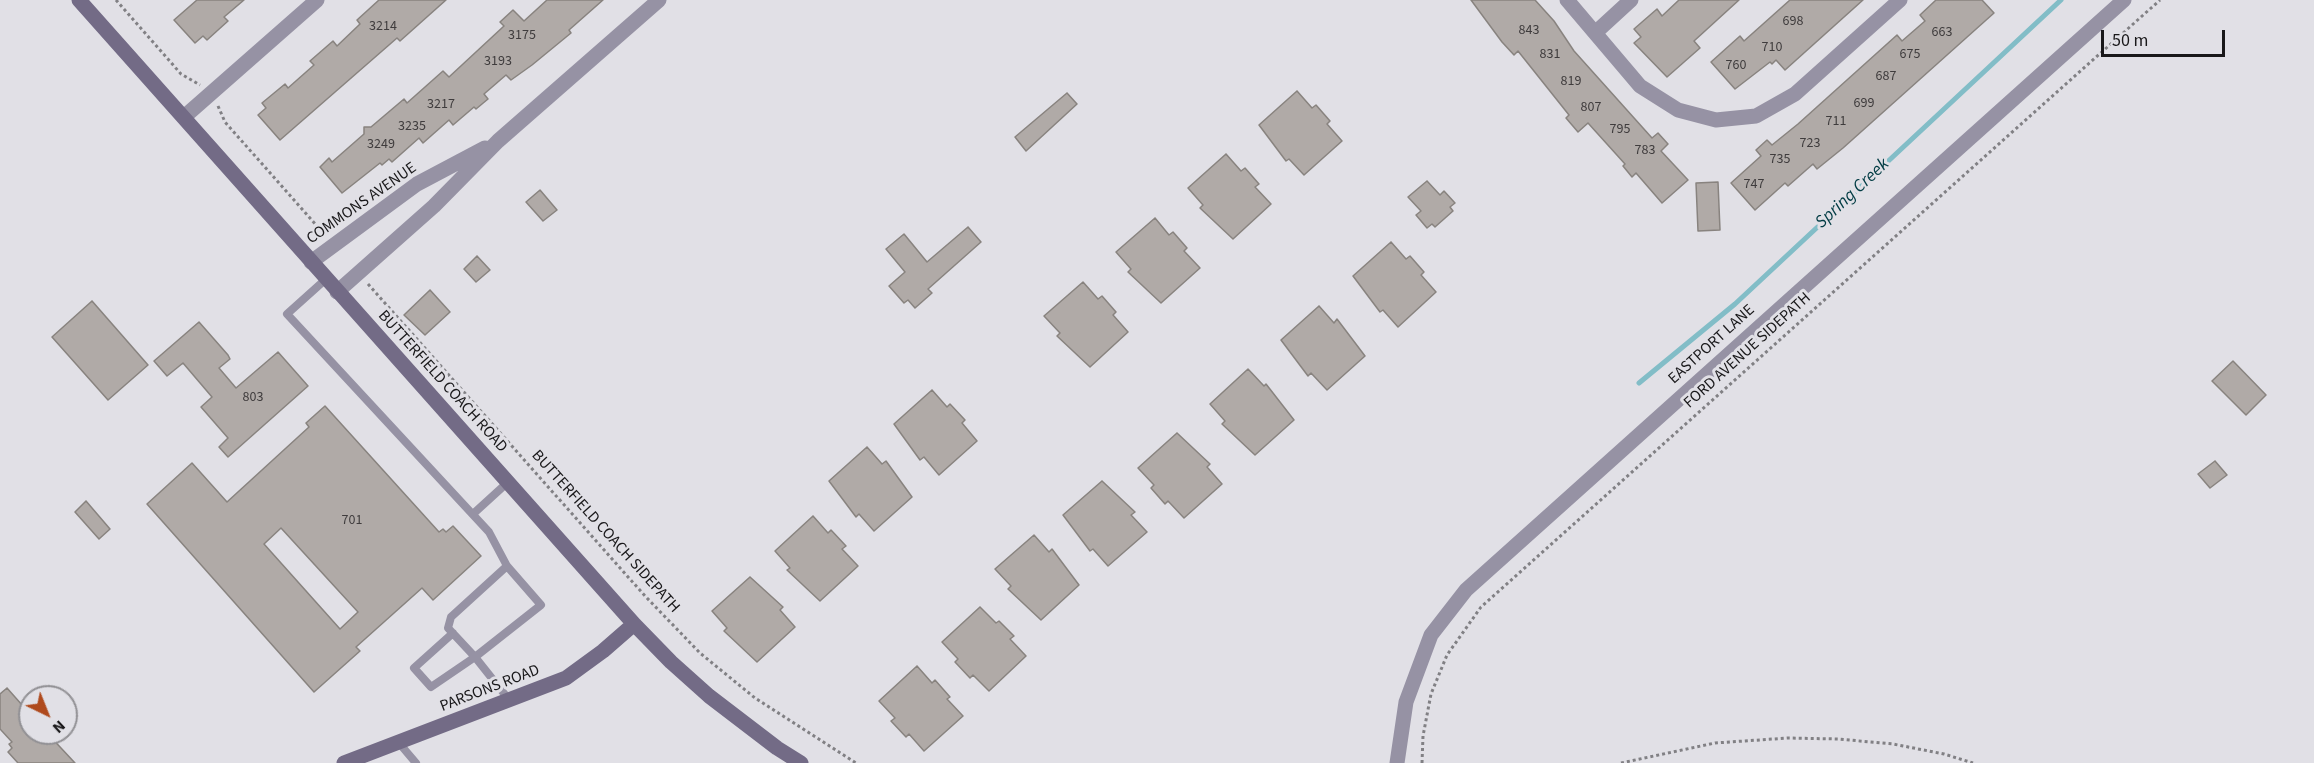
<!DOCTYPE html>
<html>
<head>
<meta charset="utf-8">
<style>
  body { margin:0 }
  #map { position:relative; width:2314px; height:763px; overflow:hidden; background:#e1e0e6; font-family:"Source Sans 3",sans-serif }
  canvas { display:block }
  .north { position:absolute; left:18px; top:685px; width:60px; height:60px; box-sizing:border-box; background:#e1e0e6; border:2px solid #919094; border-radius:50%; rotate:137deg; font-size:16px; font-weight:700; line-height:24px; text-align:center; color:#19181a }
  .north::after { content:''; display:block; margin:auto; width:21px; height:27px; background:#af4a1d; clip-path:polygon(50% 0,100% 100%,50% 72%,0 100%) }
  .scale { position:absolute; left:2101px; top:30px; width:124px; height:27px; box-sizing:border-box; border:3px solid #19181a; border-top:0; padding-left:8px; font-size:18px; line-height:21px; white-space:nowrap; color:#19181a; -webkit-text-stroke:4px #e1e0e6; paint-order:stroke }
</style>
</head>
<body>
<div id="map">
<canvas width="2314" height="763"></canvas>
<div class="north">N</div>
<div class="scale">50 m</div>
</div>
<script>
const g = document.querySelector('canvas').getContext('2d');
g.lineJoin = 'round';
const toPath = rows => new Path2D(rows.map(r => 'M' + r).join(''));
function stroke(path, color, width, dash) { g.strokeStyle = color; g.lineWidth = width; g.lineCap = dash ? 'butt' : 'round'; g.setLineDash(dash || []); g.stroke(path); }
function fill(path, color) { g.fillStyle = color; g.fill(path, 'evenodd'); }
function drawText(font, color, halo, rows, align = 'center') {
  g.font = font + ' "Source Sans 3",sans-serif'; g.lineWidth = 6; g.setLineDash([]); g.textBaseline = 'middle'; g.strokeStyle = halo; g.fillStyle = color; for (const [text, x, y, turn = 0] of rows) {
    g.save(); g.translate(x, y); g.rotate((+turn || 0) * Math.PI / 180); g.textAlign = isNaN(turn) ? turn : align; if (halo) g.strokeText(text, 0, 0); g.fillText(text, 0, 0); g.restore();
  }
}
stroke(toPath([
  [1639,383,1735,304,2061,0]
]), '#82bdc7', 5);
const building = toPath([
  [197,0,244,0,224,17,228,21,207,40,203,36,195,43,174,20,197,0],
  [379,0,446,0,400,41,397,38,280,140,258,115,266,108,262,103,285,84,288,88,314,65,310,61,333,41,337,46,360,24,357,20,379,0],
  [547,0,603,0,569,30,571,33,532,65,511,80,506,75,484,94,488,99,476,109,474,107,453,125,449,120,423,143,419,138,392,162,389,159,382,165,380,163,342,193,320,167,329,158,332,162,364,134,364,127,371,127,404,99,407,103,443,71,449,77,504,26,500,22,513,10,524,21,547,0],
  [1471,0,1535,0,1554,21,1574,51,1652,138,1658,133,1668,144,1661,151,1688,180,1662,203,1636,173,1632,177,1623,166,1625,164,1588,123,1578,132,1566,118,1569,115,1518,51,1514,55,1502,42,1471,0],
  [1679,0,1739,0,1694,41,1700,48,1667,77,1634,43,1641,37,1634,29,1657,9,1662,16,1679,0],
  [1790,0,1863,0,1785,70,1776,60,1772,64,1770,62,1735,89,1711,62,1740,36,1744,41,1790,0],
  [1936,0,1982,0,1994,13,1843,148,1817,169,1813,164,1788,186,1785,183,1755,210,1731,183,1761,156,1756,150,1767,140,1772,145,1798,124,1897,35,1902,41,1925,21,1920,15,1936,0],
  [1297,91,1312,108,1316,105,1330,121,1327,124,1342,141,1304,175,1289,159,1286,161,1259,125,1297,91],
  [1067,93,1077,104,1026,151,1015,137,1067,93],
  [1226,154,1241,171,1245,168,1259,184,1255,187,1271,204,1233,239,1200,208,1203,205,1188,188,1226,154],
  [1427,181,1440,195,1444,191,1455,203,1450,207,1453,211,1435,227,1432,224,1427,228,1416,215,1421,211,1408,197,1427,181],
  [1718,182,1720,230,1698,231,1696,183,1718,182],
  [540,190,557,210,543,221,526,202,540,190],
  [1155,218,1169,235,1173,232,1187,248,1184,251,1200,268,1161,303,1128,272,1131,269,1116,252,1155,218],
  [968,227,981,242,928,289,932,293,915,308,908,300,904,303,889,286,905,272,886,249,904,234,927,262,968,227],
  [1391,242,1406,259,1410,256,1424,272,1421,275,1436,292,1398,327,1383,310,1380,312,1353,276,1391,242],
  [477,256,490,270,476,282,464,269,477,256],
  [1083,282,1098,299,1102,296,1116,312,1113,315,1128,332,1090,367,1057,336,1060,333,1044,316,1083,282],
  [430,290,450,312,425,335,404,315,430,290],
  [92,301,148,365,108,400,52,337,92,301],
  [1319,306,1334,323,1337,319,1365,356,1327,390,1311,373,1308,376,1281,340,1319,306],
  [199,322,228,355,230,359,219,368,236,388,278,352,308,386,228,457,219,447,228,438,201,407,212,397,183,363,167,376,154,361,199,322],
  [2233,361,2266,395,2246,415,2212,381,2233,361],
  [1248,369,1264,386,1266,384,1294,420,1255,455,1222,424,1225,421,1210,404,1248,369],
  [932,390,947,407,950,404,965,420,962,423,977,441,939,475,924,457,920,460,894,424,932,390],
  [325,406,439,532,443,529,446,532,453,526,481,556,433,600,422,588,356,647,360,651,314,692,147,504,192,463,227,502,309,427,306,423,325,406],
  [281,528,358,612,340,629,264,544,281,528],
  [1177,433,1210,464,1207,467,1222,484,1184,518,1168,501,1165,504,1151,488,1154,485,1138,468,1177,433],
  [867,447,882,464,886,461,912,497,874,531,859,514,856,517,829,481,867,447],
  [2215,461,2227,475,2210,488,2198,474,2215,461],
  [1102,481,1135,512,1131,515,1147,532,1108,566,1093,549,1090,551,1063,515,1102,481],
  [86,501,110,529,99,539,75,512,86,501],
  [813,516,828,533,831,530,846,546,842,549,858,566,820,601,787,570,790,568,775,551,813,516],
  [1034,535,1049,552,1052,549,1079,585,1041,620,1008,589,1011,586,995,569,1034,535],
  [750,577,783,607,780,610,795,627,757,662,724,631,727,628,712,611,750,577],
  [980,607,996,623,999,621,1014,636,1010,639,1026,656,989,691,973,675,970,678,955,662,958,659,942,642,980,607],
  [917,666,932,683,935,680,950,697,947,699,963,716,924,751,909,734,906,737,891,721,895,718,879,701,917,666],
  [7,688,30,714,30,733,47,733,75,763,18,763,8,752,12,748,9,744,12,742,0,729,0,694,7,688]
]);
fill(building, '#b0aaa7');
stroke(building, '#88837f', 1.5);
stroke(toPath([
  [116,0,181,74,200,85],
  [218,106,225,122,324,234],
  [368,284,645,596,700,653,755,698,856,763],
  [1422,763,1423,736,1431,694,1447,655,1481,607,2160,0],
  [1621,763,1715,743,1788,738,1838,739,1893,744,1944,754,1973,763]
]), '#818084', 3, [3, 3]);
stroke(toPath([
  [326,279,287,314,489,532,507,566],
  [473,514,507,483],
  [507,566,541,605,475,657,448,628,451,617,507,566],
  [453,633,414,668,431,687,475,657,510,701],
  [399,743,416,763]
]), '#9692a4', 8);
stroke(toPath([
  [1567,0,1640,86,1678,110,1716,120,1756,116,1795,94,1900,0],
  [1595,33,1631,0],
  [184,117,317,0],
  [311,262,417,184,485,148],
  [337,292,434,206,498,141,659,0],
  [1397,763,1406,702,1431,635,1466,590,2124,0]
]), '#9692a4', 15);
stroke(toPath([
  [79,0,634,624,671,662,709,696,777,748,801,763],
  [344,763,566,678,603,651,634,624]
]), '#736b86', 15);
drawText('14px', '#3f3c3d', null, [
  ["698",1793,22],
  ["3214",383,27],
  ["843",1529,31],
  ["663",1942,33],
  ["3175",522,36],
  ["710",1772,48],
  ["831",1550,55],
  ["675",1910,55],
  ["3193",498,62],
  ["760",1736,66],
  ["687",1886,77],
  ["819",1571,82],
  ["699",1864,104],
  ["3217",441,105],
  ["807",1591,108],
  ["711",1836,122],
  ["3235",412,127],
  ["795",1620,130],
  ["723",1810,144],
  ["3249",381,145],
  ["783",1645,151],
  ["735",1780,160],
  ["747",1754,185],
  ["803",253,398],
  ["701",352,521]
]);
drawText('16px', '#19181a', '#e1e0e6', [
  ["COMMONS AVENUE",362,204,-35],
  ["EASTPORT LANE",1712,345,-42],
  ["FORD AVENUE SIDEPATH",1748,351,-42],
  ["BUTTERFIELD COACH ROAD",442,382,48],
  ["BUTTERFIELD COACH SIDEPATH",605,532,48],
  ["PARSONS ROAD",490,689,-21]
]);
drawText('italic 18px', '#003b43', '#e1e0e6', [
  ["Spring Creek",1853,194,-43]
]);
</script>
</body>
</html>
